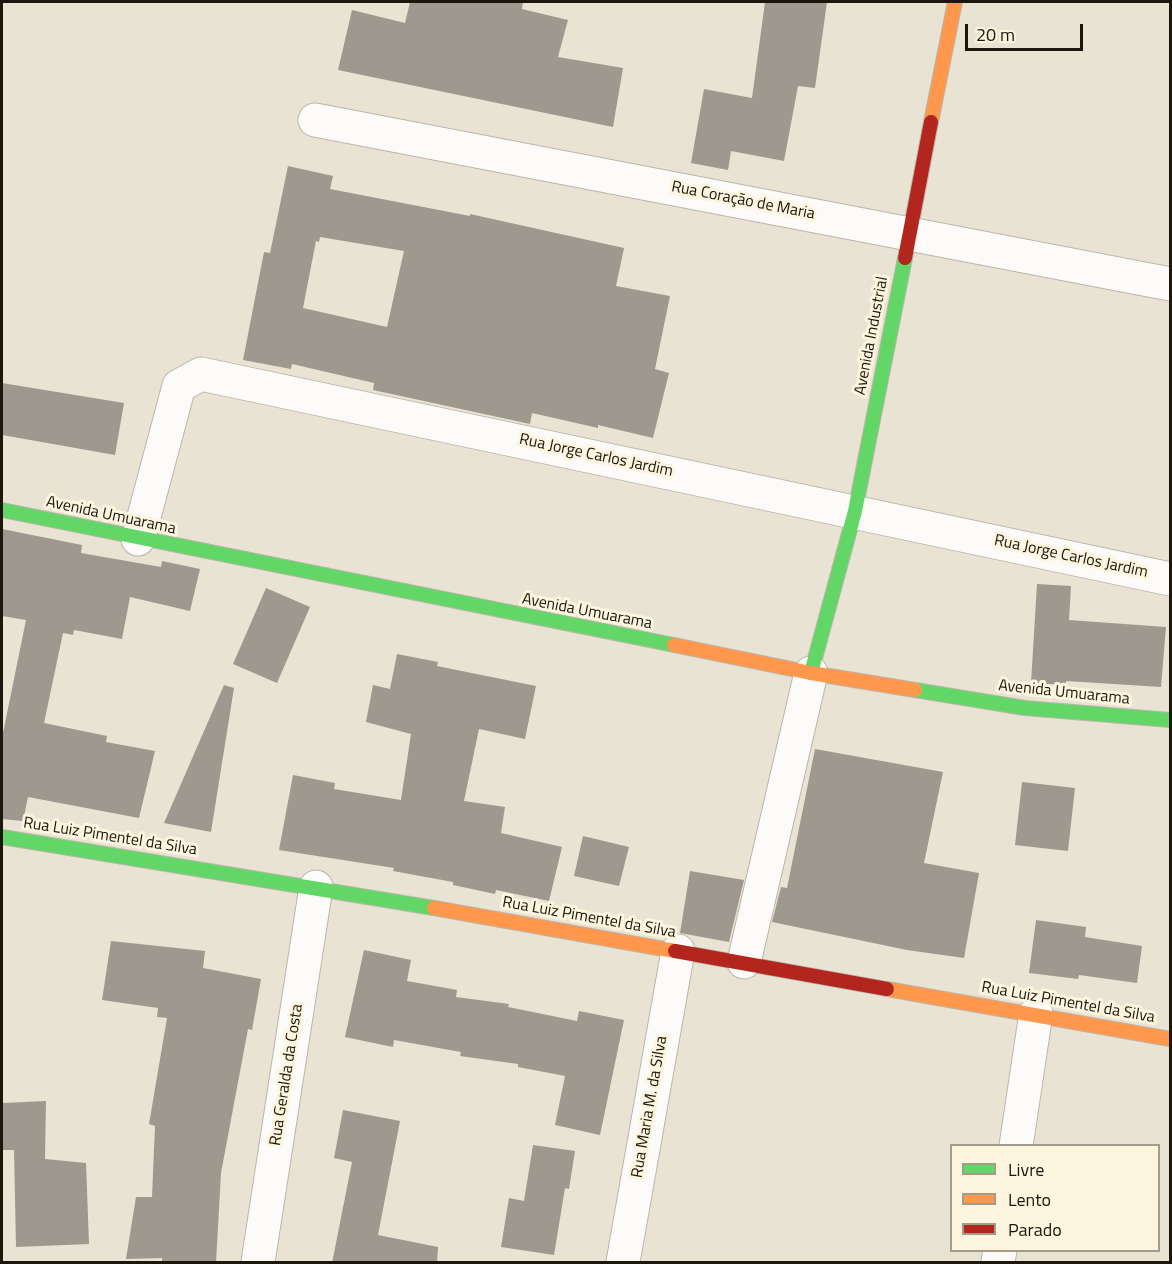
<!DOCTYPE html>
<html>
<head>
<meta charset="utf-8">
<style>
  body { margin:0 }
  #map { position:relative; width:1172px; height:1264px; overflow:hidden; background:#e9e3d4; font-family:"Titillium Web",sans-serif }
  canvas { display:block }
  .frame { position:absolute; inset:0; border:3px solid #1b170d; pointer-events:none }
  .legend { position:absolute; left:950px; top:1144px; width:210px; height:108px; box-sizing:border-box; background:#fdf5de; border:2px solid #a39c8a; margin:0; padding:8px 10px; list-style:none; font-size:18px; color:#1b170d }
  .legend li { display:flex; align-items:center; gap:12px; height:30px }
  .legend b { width:30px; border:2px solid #a39c8a }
  .scale { position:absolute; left:965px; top:24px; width:118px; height:27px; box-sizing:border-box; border:3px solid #1b170d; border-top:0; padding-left:8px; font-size:18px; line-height:21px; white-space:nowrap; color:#1b170d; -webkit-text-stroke:4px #fdf5de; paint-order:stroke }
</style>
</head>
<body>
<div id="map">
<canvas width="1172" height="1264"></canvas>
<div class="frame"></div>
<ul class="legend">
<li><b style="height:8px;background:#63d668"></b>Livre</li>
<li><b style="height:8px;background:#ff974d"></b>Lento</li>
<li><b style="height:8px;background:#b3261e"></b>Parado</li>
</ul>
<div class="scale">20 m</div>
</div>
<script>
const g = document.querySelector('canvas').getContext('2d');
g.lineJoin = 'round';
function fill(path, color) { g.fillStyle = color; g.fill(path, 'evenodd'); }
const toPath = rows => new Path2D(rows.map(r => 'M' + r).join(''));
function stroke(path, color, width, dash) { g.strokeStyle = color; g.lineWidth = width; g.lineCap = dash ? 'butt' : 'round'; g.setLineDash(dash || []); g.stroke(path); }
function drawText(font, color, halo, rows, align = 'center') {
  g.font = font + ' "Titillium Web",sans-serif'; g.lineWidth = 6; g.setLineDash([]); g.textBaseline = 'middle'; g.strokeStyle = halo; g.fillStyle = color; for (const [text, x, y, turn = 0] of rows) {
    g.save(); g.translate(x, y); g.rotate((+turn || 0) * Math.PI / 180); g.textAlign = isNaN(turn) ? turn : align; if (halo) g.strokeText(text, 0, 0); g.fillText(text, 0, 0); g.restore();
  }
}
fill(toPath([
  [410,2,523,2,522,9,568,20,558,57,623,68,613,127,338,70,352,10,405,23],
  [765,2,827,2,815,88,798,86,784,161,731,151,728,170,691,163,704,89,752,98],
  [288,166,333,176,330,189,470,216,470,214,624,248,616,286,670,296,655,369,669,373,653,438,598,425,598,428,532,413,530,424,373,390,374,383,292,364,291,369,243,360,264,252,270,253],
  [320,237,404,251,387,327,303,308,316,241,319,242],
  [2,383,124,403,115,455,2,435],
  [2,529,82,545,81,553,161,567,162,561,200,569,190,611,130,597,122,639,74,630,73,635,63,633,44,723,107,736,106,742,155,751,139,818,28,797,23,821,2,819,2,738,26,620,2,616],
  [1037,584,1071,586,1069,620,1166,627,1161,687,1066,681,1066,685,1031,683],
  [266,588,310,607,277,683,233,664],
  [397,654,438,662,437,666,536,686,525,739,479,729,464,801,505,807,501,833,562,847,549,901,496,890,495,894,453,885,453,882,393,871,394,868,279,850,293,775,335,783,334,789,401,800,411,734,366,722,373,685,390,689],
  [224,685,234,688,211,832,164,823],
  [815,749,943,772,924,863,979,873,964,958,907,950,772,922,781,887,787,888],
  [1022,782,1075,788,1068,851,1015,845],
  [583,836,629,847,619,886,574,876],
  [690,871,744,880,729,942,680,933],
  [1036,920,1086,927,1085,937,1142,946,1137,983,1079,975,1078,979,1029,973],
  [111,941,205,951,203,968,261,979,252,1030,248,1029,221,1173,216,1263,162,1263,162,1258,126,1259,136,1197,152,1197,155,1126,149,1124,167,1018,157,1017,158,1008,102,1000],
  [364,950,411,960,407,981,457,990,456,997,509,1004,508,1007,577,1021,579,1011,624,1020,600,1135,555,1125,565,1076,518,1067,518,1064,460,1056,461,1052,394,1040,393,1047,345,1037],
  [46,1101,45,1159,86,1163,89,1244,16,1247,14,1150,2,1150,2,1103],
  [343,1110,400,1121,378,1235,438,1247,437,1263,332,1263,352,1162,334,1158],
  [533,1145,575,1151,569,1189,565,1188,554,1255,501,1247,509,1198,524,1201]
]), '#9e998e');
const street = toPath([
  [315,120,1170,284],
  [138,539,179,386,201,374,1170,579],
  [744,962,811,673],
  [1016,1146,1036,1013],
  [258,1262,316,887],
  [623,1262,678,951],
  [998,1262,1000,1250]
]);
const fast = toPath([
  [2,510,674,645],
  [811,673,855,511,905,258],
  [915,690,1025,708,1170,720],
  [2,837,434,908]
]);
const slow = toPath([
  [931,122,955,2],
  [674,645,811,673,915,690],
  [434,908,675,951],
  [887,989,1170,1039]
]);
const jam = toPath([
  [905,258,931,122],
  [675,951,887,989]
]);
stroke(street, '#bbb6aa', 35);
stroke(fast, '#bbb6aa', 16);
stroke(slow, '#bbb6aa', 16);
stroke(jam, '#bbb6aa', 16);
stroke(street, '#fcfbf9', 33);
stroke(fast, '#63d668', 14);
stroke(slow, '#ff974d', 14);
stroke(jam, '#b3261e', 14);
drawText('16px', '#1b170d', '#fdf5de', [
  ["Rua Coração de Maria",743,201,11],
  ["Avenida Industrial",872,336,-79],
  ["Rua Jorge Carlos Jardim",596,456,12],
  ["Avenida Umuarama",111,516,12],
  ["Rua Jorge Carlos Jardim",1071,557,12],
  ["Avenida Umuarama",587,612,11],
  ["Avenida Umuarama",1064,693,6],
  ["Rua Luiz Pimentel da Silva",110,837,9],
  ["Rua Luiz Pimentel da Silva",589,918,10],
  ["Rua Luiz Pimentel da Silva",1068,1003,10],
  ["Rua Geralda da Costa",287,1075,-81],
  ["Rua Maria M. da Silva",650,1107,-80]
]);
</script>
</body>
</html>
